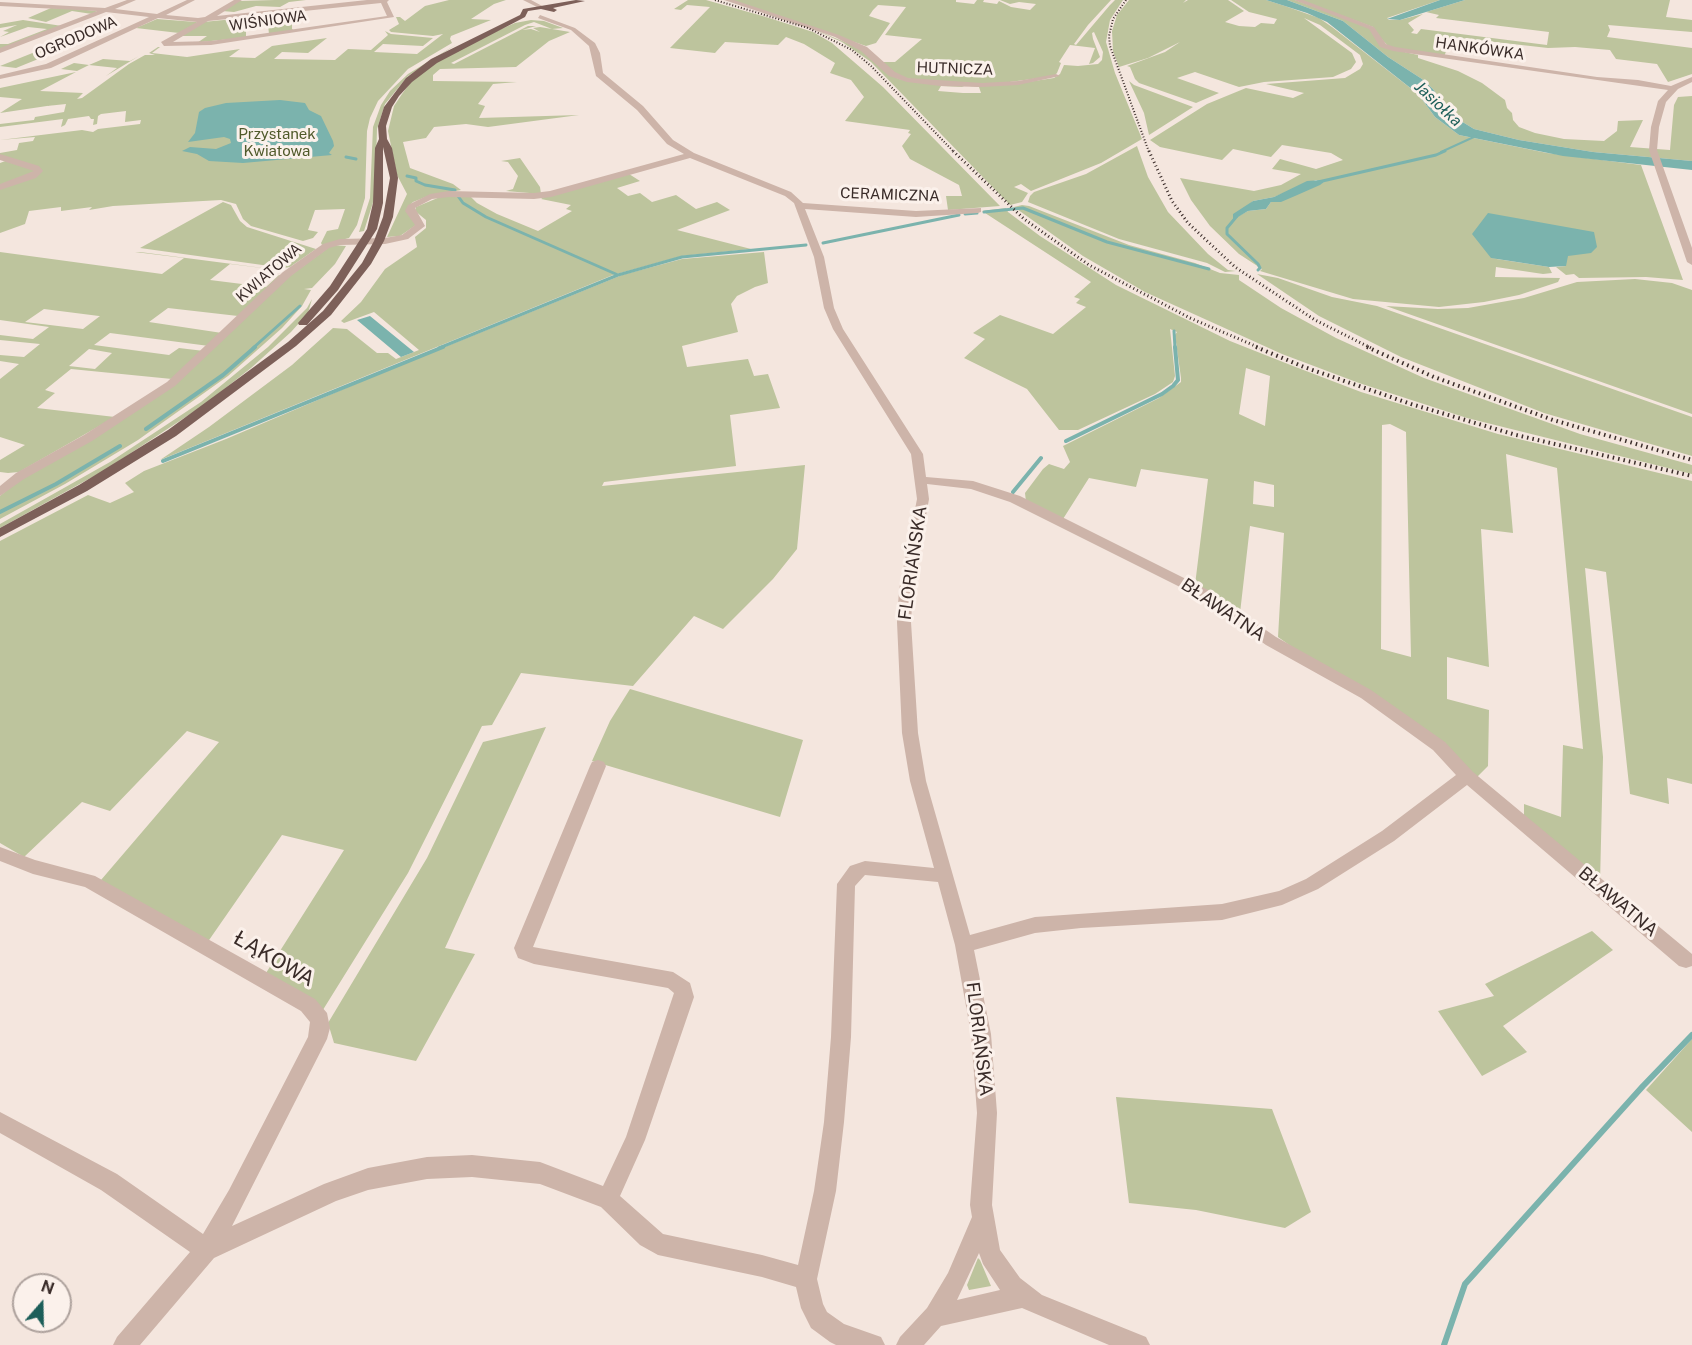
<!DOCTYPE html>
<html>
<head>
<meta charset="utf-8">
<style>
  body { margin:0 }
  #map { position:relative; width:1692px; height:1345px; overflow:hidden; background:#f4e6de; font-family:"Public Sans",sans-serif }
  canvas { display:block }
  .north { position:absolute; left:12px; top:1273px; width:60px; height:60px; box-sizing:border-box; background:#fbf1eb; border:2px solid #aea29d; border-radius:50%; rotate:20deg; font-size:16px; font-weight:700; line-height:24px; text-align:center; color:#3a2c29 }
  .north::after { content:''; display:block; margin:auto; width:21px; height:27px; background:#1c5e59; clip-path:polygon(50% 0,100% 100%,50% 72%,0 100%) }
</style>
</head>
<body>
<div id="map">
<canvas width="1692" height="1345"></canvas>
<div class="north">N</div>
</div>
<script>
const g = document.querySelector('canvas').getContext('2d');
g.lineJoin = 'round';
function fill(path, color) { g.fillStyle = color; g.fill(path, 'evenodd'); }
const toPath = rows => new Path2D(rows.map(r => 'M' + r).join(''));
function stroke(path, color, width, dash) { g.strokeStyle = color; g.lineWidth = width; g.lineCap = dash ? 'butt' : 'round'; g.setLineDash(dash || []); g.stroke(path); }
function drawText(font, color, halo, rows, align = 'center') {
  g.font = font + ' "Public Sans",sans-serif'; g.lineWidth = 6; g.setLineDash([]); g.textBaseline = 'middle'; g.strokeStyle = halo; g.fillStyle = color; for (const [text, x, y, turn = 0] of rows) {
    g.save(); g.translate(x, y); g.rotate((+turn || 0) * Math.PI / 180); g.textAlign = isNaN(turn) ? turn : align; if (halo) g.strokeText(text, 0, 0); g.fillText(text, 0, 0); g.restore();
  }
}
fill(toPath([
  [275,0,306,0,289,2,280,7,256,6,234,12,222,11,239,1],
  [449,0,506,0,494,4,471,19,491,20,451,36,450,39,452,43,408,69,378,101,370,118,367,131,365,198,357,225,349,238,322,245,321,243,327,231,338,229,345,209,315,210,308,230,318,232,313,238,303,241,251,226,243,219,236,204,221,200,113,206,89,210,92,207,61,211,61,207,29,211,25,224,0,233,0,188,32,178,42,171,0,155,0,153,17,150,19,143,33,141,35,137,0,140,82,130,93,132,98,129,140,124,141,120,125,122,126,111,101,114,98,116,97,124,93,125,94,119,91,119,89,116,68,119,65,125,61,127,63,119,0,127,0,124,34,120,35,117,64,112,66,104,47,106,67,103,0,113,22,99,0,97,0,88,76,72,40,91,83,93,77,99,82,98,129,64,145,55,155,55,149,53,158,47,160,47,152,53,187,57,240,49,229,57,255,58,272,46,327,38,308,53,282,52,274,59,335,60,348,49,371,50,388,35,385,31,391,34,433,38,423,46,383,44,374,52,417,54,443,34,433,36,391,32,389,30,399,24,396,17,400,17,405,21,425,6],
  [688,0,706,0,766,17,813,32,832,43,883,87,1000,206,948,210,946,196,962,196,959,185,910,159,902,146,911,134,908,133,910,130,845,121,864,97,851,80,830,73,835,63,804,44,786,37,778,45,725,42,715,53,670,48,710,7,687,5,681,10,674,9],
  [729,0,956,0,956,2,974,4,977,0,984,0,983,2,997,4,999,1,1011,7,1030,10,1036,4,1019,2,1010,4,1000,0,1111,0,1088,25,1074,44,1076,45,1110,5,1115,0,1123,0,1110,20,1106,42,1115,73,1142,139,1101,163,1031,191,1021,184,1014,187,1028,193,1022,202,1010,205,871,62,842,42,808,27,862,49,888,73,899,79,923,83,962,86,964,87,941,86,938,91,963,93,981,93,979,87,969,86,1014,84,1054,78,1060,74,1064,65,1078,66,1098,64,1102,60,1103,52,1094,32,1092,33,1093,39,1100,57,1093,63,1089,64,1095,48,1070,45,1059,62,1061,63,1057,73,1054,76,995,84,934,83,900,77,881,62,895,62,922,39,885,35,906,7,878,5,873,10,869,16,890,23,876,43,866,46],
  [1129,0,1186,0,1183,3,1188,0,1228,0,1244,11,1225,22,1239,26,1255,27,1261,23,1274,24,1277,19,1249,12,1231,0,1266,0,1285,6,1319,18,1332,27,1418,94,1435,117,1459,135,1547,153,1641,165,1683,280,1646,277,1579,278,1574,274,1566,275,1556,267,1566,266,1490,258,1549,267,1552,273,1543,274,1496,267,1495,277,1560,278,1558,282,1519,295,1484,302,1439,307,1353,299,1260,271,1262,269,1239,254,1210,226,1191,200,1180,178,1254,191,1281,185,1301,174,1272,169,1280,159,1316,169,1343,160,1331,153,1282,145,1271,157,1233,149,1222,160,1160,147,1150,140,1207,104,1246,88,1293,98,1304,93,1266,84,1345,78,1360,69,1363,64,1360,55,1320,25,1304,18,1352,53,1356,62,1351,69,1333,77,1264,82,1239,87,1195,72,1177,78,1219,93,1196,103,1139,83,1135,79,1130,67,1127,66,1165,52,1180,42,1148,58,1119,67,1113,51,1112,31,1117,15],
  [1316,180,1324,182,1281,201,1271,202,1266,209,1248,211,1233,219,1253,201,1274,197],
  [1287,0,1295,0,1371,28,1391,49,1418,55,1418,58,1458,71,1482,83,1505,100,1507,108,1512,113,1513,120,1519,127,1535,133,1564,139,1604,141,1617,131,1618,121,1643,120,1630,147,1670,150,1674,105,1678,97,1692,96,1692,161,1593,152,1519,140,1474,129,1461,121,1448,110,1433,89,1422,79,1388,57,1343,21],
  [1299,0,1440,0,1387,18,1389,20,1400,20,1423,14,1408,23,1414,30,1411,33,1417,34,1421,29,1547,45,1549,32,1436,18,1439,15,1426,12,1465,0,1670,0,1666,17,1692,20,1692,32,1608,25,1610,30,1607,37,1692,48,1692,74,1668,82,1657,64,1616,59,1610,50,1575,47,1548,48,1451,37,1444,57,1395,49,1384,44,1373,27],
  [51,8,76,9,97,11,92,14,72,11,46,22,28,18],
  [276,15,247,22,268,23,269,25,292,22,292,29,295,31,269,34,268,25,246,28,246,36,259,36,192,43,174,43,197,43,207,36,182,36,173,40,203,22],
  [157,19,196,22,198,23,179,33,136,28],
  [23,20,62,26,0,49,0,44,8,44,47,29,28,27,0,37,9,32,3,31,17,25,0,28,0,24],
  [531,20,544,21,563,28,552,29,534,22,525,25,451,63,454,64,528,26,536,26,522,30,531,29,540,32,533,28,540,27,570,32,549,41,516,67,440,69,433,75,433,81,517,82,493,84,478,104,485,106,479,118,579,115,488,127,466,124,434,127,426,138,403,142,410,168,453,184,461,190,428,196,413,202,408,207,416,225,400,236,387,237,407,194,397,175,388,131,394,106,402,94,410,83,429,67,472,42,515,23],
  [457,44,408,76,385,104,377,129,375,196,364,231,359,232,370,198,373,127,381,105,390,91,408,74],
  [50,46,63,49,16,68,0,66],
  [139,56,106,76,117,68,89,65,77,71,61,69,74,63,89,65,103,59,130,61],
  [1129,81,1134,85,1193,107,1149,135,1144,113],
  [1137,146,1148,177,1168,212,1208,254,1228,270,1236,271,1225,272,1207,263,1119,239,1028,202,1030,196,1034,192,1086,174],
  [520,158,540,187,541,194,506,191,513,189,518,176,508,162,501,161],
  [8,160,36,171,0,186,0,163],
  [629,174,640,181,617,188,628,196,640,193,652,202,676,195,696,209,717,202,730,210,677,230,751,249,682,256,613,275,160,460,209,427,292,365,333,328,347,329,377,353,388,353,396,359,419,350,374,312,344,323,341,321,361,302,385,269,417,247,415,237,426,228,426,220,415,211,416,207,440,197,470,196,477,203,497,214,538,231,572,211,566,209,571,205,541,199,544,197],
  [223,202,231,205,240,221,247,227,316,249,290,267,284,268,140,248],
  [1022,205,1029,206,1129,245,1195,263,1220,273,1239,275,1239,280,1281,308,1336,338,1424,378,1580,434,1692,465,1692,474,1467,418,1359,383,1282,354,1145,292,1083,256,1014,207],
  [1006,208,1008,212,1040,236,1116,285,1230,341,1293,366,1361,392,1498,434,1692,481,1692,784,1667,778,1669,804,1630,794,1606,572,1585,568,1603,757,1600,883,1524,817,1524,804,1561,817,1563,745,1583,749,1557,468,1506,454,1513,533,1481,529,1489,667,1447,657,1447,699,1489,710,1488,766,1476,778,1278,637,1284,533,1250,526,1240,613,1195,585,1208,479,1141,469,1136,487,1089,478,1063,519,1026,502,1025,493,1043,469,1049,464,1064,469,1070,462,1063,446,1159,398,1181,382,1181,378,1175,335,1177,332,1170,329,1175,376,1173,382,1155,394,1078,430,1059,430,1027,389,964,358,985,339,973,333,1000,315,1053,334,1086,307,1076,303,1080,299,1074,297,1091,282,982,211],
  [1246,368,1270,376,1265,426,1239,414],
  [1390,424,1406,432,1411,657,1381,649,1382,425],
  [1254,481,1274,485,1274,507,1253,504],
  [332,245,346,246,335,264,312,288,304,289,311,290,302,306,282,328,228,376,138,440,65,484,0,519,0,496,21,478,163,392,280,283],
  [0,252,162,274,184,258,135,252,140,252,286,271,230,264,210,280,266,287,279,275,283,276,238,316,168,308,149,322,222,333,209,346,110,333,94,345,169,355,179,348,204,351,172,379,71,369,45,390,55,393,37,408,115,417,19,472,8,473,0,472,0,460,25,445,0,437,0,379,19,364,0,361,0,355,24,357,40,344,0,340,0,335,33,339,49,327,0,320],
  [44,309,99,316,100,316,83,329,25,322],
  [89,349,112,353,95,369,69,366],
  [764,252,768,283,755,287,737,296,731,304,738,332,682,346,687,367,748,359,754,376,768,374,780,408,730,415,736,466,604,482,602,486,805,465,797,549,773,579,723,629,694,616,633,686,521,673,492,725,482,726,408,873,321,1013,266,973,344,850,282,835,207,943,101,880,219,742,187,731,110,811,82,802,24,857,0,843,0,541,88,495,110,503,134,492,125,483,144,471,226,439,393,368,622,275,682,259],
  [1257,274,1278,278,1332,297,1377,306,1692,417,1692,456,1544,413,1401,357,1319,316],
  [1635,279,1672,283,1692,290,1692,414,1386,306,1438,309,1468,308,1524,298,1577,282],
  [312,299,308,313,291,332,251,368,204,405,105,470,0,528,0,524,110,462,201,402,268,347,307,308],
  [630,689,803,740,780,817,592,761,610,721],
  [546,727,445,948,475,954,416,1061,334,1043,328,1023,427,858,483,742],
  [1592,931,1613,950,1503,1026,1527,1052,1482,1076,1438,1011,1494,996,1485,984],
  [1692,1039,1692,1132,1646,1090],
  [1116,1097,1272,1109,1311,1212,1285,1228,1196,1210,1129,1203],
  [978,1258,980,1260,991,1286,969,1290,967,1285]
]), '#bdc49d');
fill(toPath([
  [1266,0,1287,0,1343,21,1388,57,1422,79,1433,89,1448,110,1461,121,1474,129,1519,140,1593,152,1692,161,1692,170,1563,156,1459,135,1435,117,1418,94,1327,22,1307,13],
  [1440,0,1465,0,1400,20,1387,19],
  [280,100,305,103,309,110,321,116,333,141,334,146,329,153,332,155,243,163,209,161,197,154,182,151,190,147,216,149,231,143,230,139,224,137,188,142,195,133,199,112,205,108,226,103],
  [1322,180,1324,182,1320,185,1295,196,1281,202,1271,202,1266,209,1248,211,1233,220,1233,214,1253,201,1274,197,1307,181],
  [1488,213,1594,232,1597,247,1591,253,1568,256,1566,266,1549,267,1491,258,1472,234],
  [370,316,414,352,401,357,357,320]
]), '#7bb3ad');
stroke(toPath([
  [1441,152,1476,136]
]), '#7bb3ad', 2);
stroke(toPath([
  [346,157,356,159],
  [407,176,416,178,416,181,425,185,455,190],
  [1318,182,1436,155,1445,151],
  [458,196,463,203,486,217,618,275],
  [984,212,1023,208,1107,242,1209,269],
  [965,214,977,213],
  [1237,216,1227,228,1227,234,1258,264,1260,268,1258,270],
  [823,243,959,215],
  [1174,331,1175,348],
  [253,348,300,306],
  [439,348,618,275,682,257,806,245]
]), '#7bb3ad', 3);
stroke(toPath([
  [146,429,223,375,255,347],
  [1066,441,1162,394,1173,386,1178,380,1175,347],
  [163,461,443,347],
  [1013,492,1041,458],
  [0,512,56,484,120,446]
]), '#7bb3ad', 4);
stroke(toPath([
  [1444,1345,1465,1284,1643,1086,1692,1035]
]), '#7bb3ad', 6);
fill(toPath([
  [127,0,136,0,115,9,157,14,187,0,195,0,166,15,198,18,205,17,234,0,242,0,217,16,367,0,389,0,387,2,394,17,211,45,164,46,161,42,197,22,158,18,51,68,0,79,0,75,46,64,149,17,106,12,0,53,0,48,97,11,0,6,0,2,105,8,127,0],
  [381,3,387,16,211,41,173,42,208,21,381,3],
  [523,0,531,0,544,7,539,8,523,0],
  [724,0,734,0,839,35,867,47,895,72,908,78,982,83,1018,81,1056,74,1060,76,1018,85,982,87,940,86,907,82,889,76,861,51,835,37,724,0],
  [1294,0,1303,0,1374,27,1386,44,1395,47,1597,77,1638,80,1671,86,1692,77,1692,82,1678,89,1666,102,1659,127,1657,150,1692,248,1692,265,1687,262,1649,150,1651,127,1658,101,1668,90,1393,51,1380,47,1369,29,1294,0],
  [540,15,575,28,595,43,600,53,603,73,643,106,673,140,694,153,791,192,803,203,916,211,981,208,981,212,978,213,916,217,805,209,824,257,834,308,843,329,923,454,926,477,973,481,1020,496,1208,590,1276,637,1371,690,1445,742,1473,772,1692,954,1692,966,1686,968,1679,966,1467,785,1394,841,1318,889,1282,905,1222,920,1081,928,1035,933,974,950,991,1034,997,1113,992,1205,1000,1250,1020,1278,1042,1295,1146,1337,1150,1345,1109,1345,1022,1308,941,1326,924,1345,896,1345,900,1337,927,1308,948,1273,972,1217,970,1205,977,1113,971,1034,955,945,938,882,865,875,855,886,851,1037,844,1122,836,1191,817,1279,823,1304,827,1312,844,1324,881,1337,885,1345,836,1345,830,1342,811,1328,801,1308,796,1287,762,1277,658,1255,640,1245,601,1207,540,1184,472,1177,427,1179,368,1190,336,1201,214,1258,140,1345,113,1345,117,1337,190,1252,101,1190,0,1133,0,1112,117,1174,203,1234,229,1190,308,1037,310,1022,301,1011,85,887,33,874,0,861,0,847,35,860,95,876,315,999,327,1013,330,1028,327,1039,232,1226,324,1184,368,1168,427,1157,472,1155,540,1162,603,1186,626,1137,674,993,668,988,534,964,518,958,514,948,590,766,592,762,598,760,604,762,606,766,533,947,673,972,690,983,694,997,645,1140,620,1196,663,1234,762,1255,798,1265,814,1191,824,1122,831,1037,837,884,850,866,865,861,934,868,910,781,902,733,897,622,899,590,917,499,911,454,833,329,824,308,814,257,794,203,785,196,690,158,551,197,534,199,449,197,432,199,415,208,425,226,408,239,385,244,340,245,329,248,291,276,175,386,92,441,24,479,0,496,0,486,16,473,84,435,167,382,283,272,323,244,340,239,385,238,402,235,415,225,405,211,408,205,430,194,449,191,534,193,550,191,684,154,667,144,637,110,596,76,589,46,571,30,538,18,540,15],
  [927,484,971,489,1010,502,1198,596,1266,645,1361,698,1433,750,1456,775,1382,831,1306,879,1279,891,1222,904,1035,917,970,935,926,781,918,733,911,622,913,590,929,499,927,484],
  [979,1253,983,1264,1000,1290,957,1300,979,1253],
  [0,154,39,166,43,171,36,178,0,190,0,184,34,171,0,160,0,154]
]), '#cdb4a9');
fill(toPath([
  [576,0,585,1,553,8,557,10,554,12,541,9,528,11,525,17,437,63,412,82,399,96,392,107,386,126,387,139,392,148,398,178,393,217,384,241,371,264,331,315,296,346,176,436,87,491,0,537,0,528,79,485,168,430,288,342,323,311,362,263,374,241,383,217,390,178,383,147,383,203,377,229,338,290,307,325,299,325,298,323,330,286,367,229,373,203,375,148,379,139,378,126,384,107,406,78,431,59,520,15,523,9,576,0]
]), '#7d6059');
stroke(toPath([
  [715,0,808,28,852,50,871,66,954,152],
  [1126,0,1113,19,1109,36,1110,46,1149,152]
]), '#3a2c29', 2, [1, 2]);
stroke(toPath([
  [953,151,1024,219,1089,265,1190,318,1260,348],
  [1149,151,1172,201,1188,223,1235,267,1315,320,1371,348]
]), '#3a2c29', 3, [1, 3]);
stroke(toPath([
  [1256,347,1304,367,1411,404,1516,435,1692,476],
  [1367,347,1434,377,1553,420,1692,460]
]), '#3a2c29', 4, [1.5, 4]);
drawText('15px', '#3a2c29', '#fbf1eb', [
  ["WIŚNIOWA",268,21,-8],
  ["OGRODOWA",76,38,-23],
  ["HANKÓWKA",1480,49,8],
  ["HUTNICZA",955,69,2],
  ["CERAMICZNA",890,195,2],
  ["KWIATOWA",269,273,-41]
]);
drawText('15px', '#505a2b', '#fbf1eb', [
  ["Przystanek",277,134],
  ["Kwiatowa",277,151]
]);
drawText('italic 16px', '#1c5e59', '#fbf1eb', [
  ["Jasiołka",1438,104,43]
]);
drawText('18px', '#3a2c29', '#fbf1eb', [
  ["FLORIAŃSKA",913,563,-82],
  ["BŁAWATNA",1223,610,34],
  ["BŁAWATNA",1618,902,40],
  ["FLORIAŃSKA",979,1039,83]
]);
drawText('21px', '#3a2c29', '#fbf1eb', [
  ["ŁĄKOWA",274,959,30]
]);
</script>
</body>
</html>
